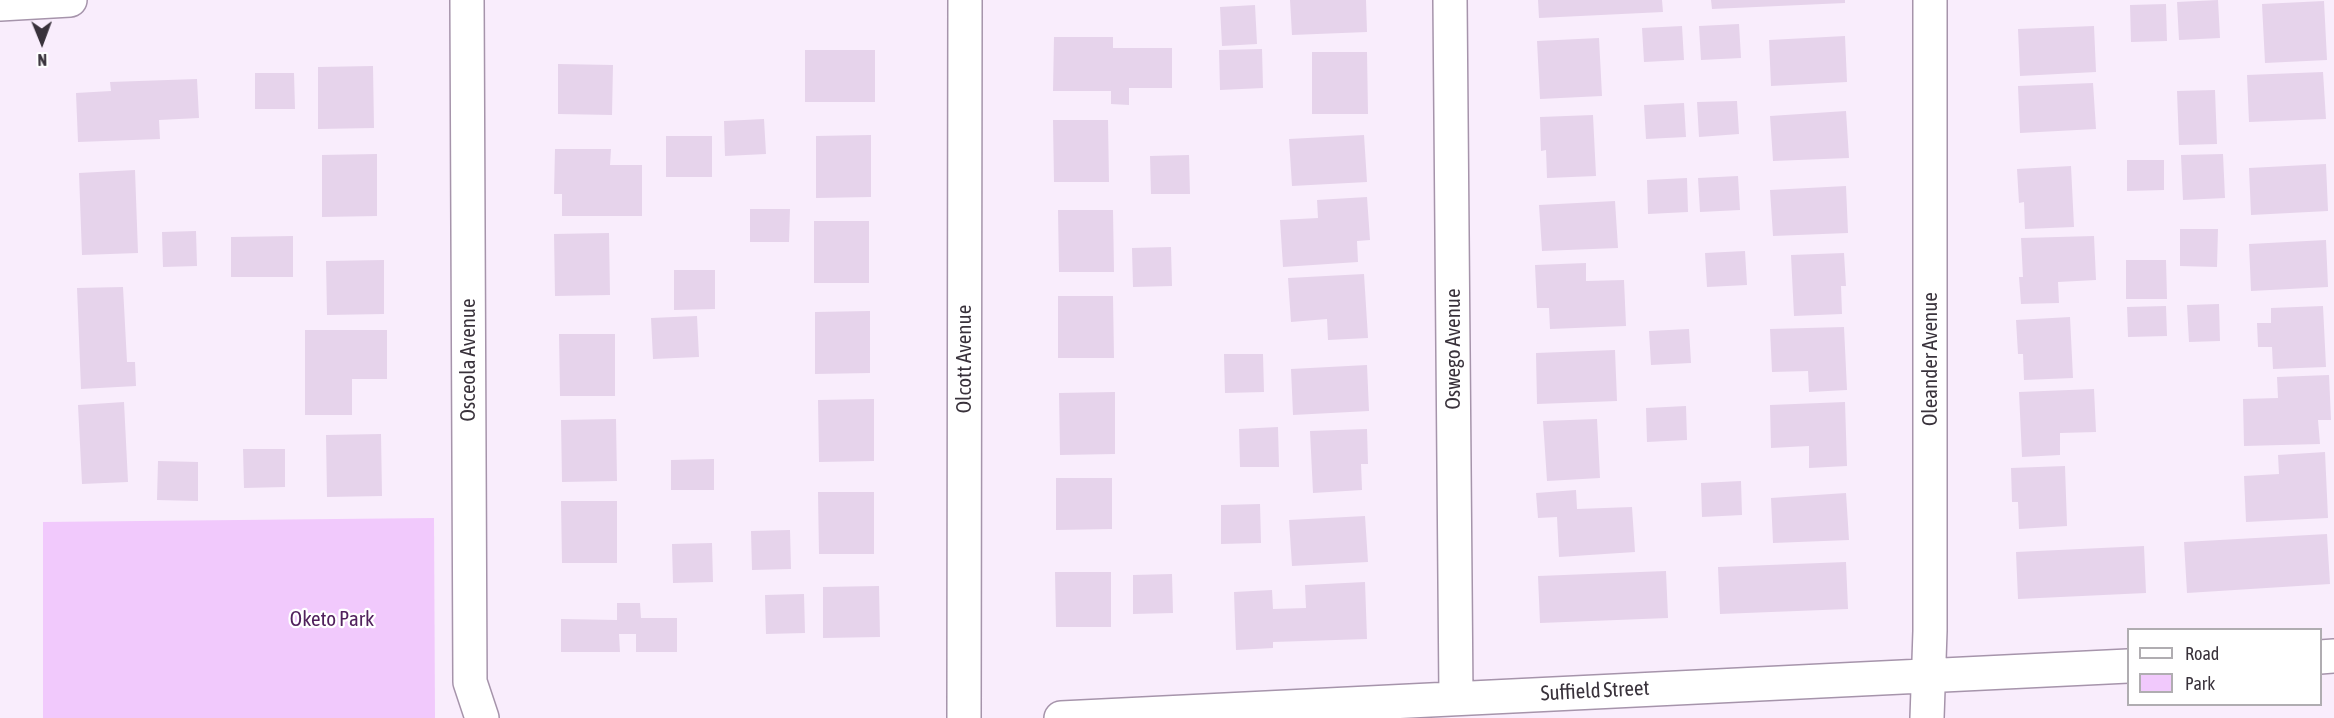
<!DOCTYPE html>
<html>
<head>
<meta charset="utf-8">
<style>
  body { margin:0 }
  #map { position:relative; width:2334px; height:718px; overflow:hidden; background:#f9edfc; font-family:"Asap Condensed",sans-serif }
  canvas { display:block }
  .legend { position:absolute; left:2127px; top:628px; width:195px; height:78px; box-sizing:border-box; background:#fff; border:2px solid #b0adb1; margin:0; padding:8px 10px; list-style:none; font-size:18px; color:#39323b }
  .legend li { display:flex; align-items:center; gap:12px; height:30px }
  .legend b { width:30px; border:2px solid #b0adb1 }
  .north { position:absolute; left:12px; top:12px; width:60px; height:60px; -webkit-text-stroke:4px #fff; paint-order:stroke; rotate:179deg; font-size:16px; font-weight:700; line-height:24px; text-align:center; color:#39323b }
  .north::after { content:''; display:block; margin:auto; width:21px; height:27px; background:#39323b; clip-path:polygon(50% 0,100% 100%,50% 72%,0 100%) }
</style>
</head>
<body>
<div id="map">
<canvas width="2334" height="718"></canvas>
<ul class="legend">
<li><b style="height:8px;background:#fff"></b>Road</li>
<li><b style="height:16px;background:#f1c9fc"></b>Park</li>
</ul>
<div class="north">N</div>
</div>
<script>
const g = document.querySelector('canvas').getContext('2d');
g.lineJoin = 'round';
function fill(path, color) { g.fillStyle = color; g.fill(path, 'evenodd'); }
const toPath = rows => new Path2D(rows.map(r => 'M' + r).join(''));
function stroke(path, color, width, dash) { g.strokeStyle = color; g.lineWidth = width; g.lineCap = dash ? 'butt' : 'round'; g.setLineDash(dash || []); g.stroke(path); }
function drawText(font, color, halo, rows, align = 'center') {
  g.font = font + ' "Asap Condensed",sans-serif'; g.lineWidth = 4.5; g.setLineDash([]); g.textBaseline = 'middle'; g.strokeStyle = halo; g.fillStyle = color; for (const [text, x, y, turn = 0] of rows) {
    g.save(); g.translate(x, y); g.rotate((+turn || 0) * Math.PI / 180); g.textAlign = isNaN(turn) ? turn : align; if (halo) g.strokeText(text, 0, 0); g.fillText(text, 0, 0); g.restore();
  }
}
fill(toPath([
  [434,518,435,718,43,718,43,522]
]), '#f1c9fc');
fill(toPath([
  [1290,0,1366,0,1367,32,1292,35],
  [1538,0,1662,0,1663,12,1539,18],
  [1711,0,1845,0,1845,3,1712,9],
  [2218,0,2220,38,2179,40,2177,2],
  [2324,1,2327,60,2265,63,2262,4],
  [2166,4,2167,41,2131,42,2130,5],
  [1255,5,1257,44,1222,46,1220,7],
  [1739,24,1741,58,1701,60,1699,26],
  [1682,26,1684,60,1644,62,1642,28],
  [2094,26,2096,72,2020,76,2018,29],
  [1845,36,1847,82,1771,86,1769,40],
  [1054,37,1113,37,1113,48,1172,48,1172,88,1129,88,1129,105,1111,104,1111,91,1053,91],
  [1599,38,1602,96,1540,99,1537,41],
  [1262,49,1263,88,1220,90,1219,50],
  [805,50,875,50,875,102,805,102],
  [1312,52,1367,52,1368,114,1312,114],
  [558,64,613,65,612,115,558,114],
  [373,66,374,128,318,129,318,67],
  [2323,72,2326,119,2249,122,2247,75],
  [255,73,294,73,295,109,255,109],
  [197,79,199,118,159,120,160,139,78,142,76,93,111,91,110,82],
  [2093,83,2096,129,2020,133,2018,86],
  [2215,90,2217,144,2179,145,2177,91],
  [1737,101,1739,134,1699,137,1697,102],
  [1684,103,1686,137,1646,139,1644,105],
  [1846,111,1849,158,1773,161,1770,116],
  [1593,115,1596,176,1547,178,1546,150,1541,151,1540,117],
  [764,119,766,154,725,156,724,121],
  [1053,120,1108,120,1109,182,1054,182],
  [871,135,871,197,816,198,816,136],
  [1364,135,1367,182,1292,186,1289,139],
  [666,136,712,136,712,177,666,177],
  [555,149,611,149,610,165,642,165,642,216,562,216,562,194,554,194],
  [377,154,377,216,322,217,322,155],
  [2223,154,2225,198,2183,200,2181,155],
  [1189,155,1190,194,1151,194,1150,156],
  [2127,160,2164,160,2164,190,2127,191],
  [2326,164,2328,211,2251,215,2249,168],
  [2071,166,2074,227,2025,229,2024,202,2019,203,2017,169],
  [135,170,138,253,82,255,79,173],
  [1738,176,1740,210,1700,212,1698,178],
  [1687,178,1688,212,1648,214,1647,180],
  [1846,186,1848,233,1773,236,1770,190],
  [1367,197,1370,240,1357,241,1358,262,1283,267,1280,220,1318,218,1317,200],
  [1615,201,1618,248,1542,251,1539,205],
  [750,209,790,209,789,242,750,242],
  [1058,210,1113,210,1114,272,1059,272],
  [814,221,869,221,869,283,814,283],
  [2180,229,2218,229,2217,267,2180,266],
  [196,231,197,266,163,267,162,232],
  [609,233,610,295,555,296,554,234],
  [293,236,293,277,231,277,231,237],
  [2094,236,2096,280,2058,282,2059,303,2021,304,2019,277,2023,277,2021,238],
  [2326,240,2328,287,2251,291,2249,244],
  [1171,247,1172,286,1133,287,1132,248],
  [1745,251,1747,285,1707,287,1705,253],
  [1844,253,1846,286,1841,286,1842,314,1794,316,1791,255],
  [384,260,384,314,327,315,326,261],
  [2126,260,2166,260,2167,299,2126,299],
  [1586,263,1586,281,1624,280,1626,326,1550,329,1549,308,1537,308,1535,265],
  [674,270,715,270,715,309,674,310],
  [1364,274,1368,338,1328,340,1327,319,1291,322,1288,278],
  [123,287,127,362,135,362,136,386,81,389,77,288],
  [1058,296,1113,296,1114,358,1058,358],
  [2219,304,2220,341,2189,342,2187,305],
  [2166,306,2167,336,2128,337,2127,307],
  [2323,306,2326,367,2273,369,2272,347,2258,347,2257,323,2271,323,2271,308],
  [870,311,870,373,815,374,815,312],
  [697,316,699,357,653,359,651,318],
  [2070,317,2073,378,2024,380,2023,354,2018,354,2016,320],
  [1844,327,1847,390,1809,392,1808,371,1772,372,1770,329],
  [1689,329,1691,363,1651,365,1649,331],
  [305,330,387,330,387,379,352,379,352,415,305,415],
  [559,334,615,334,615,396,560,396],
  [1615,350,1617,401,1537,404,1536,353],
  [1224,354,1263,354,1264,392,1225,393],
  [1367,365,1369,411,1293,415,1291,369],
  [2329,375,2331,420,2318,420,2320,444,2244,446,2243,399,2278,398,2277,377],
  [2094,389,2096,432,2060,433,2060,455,2022,457,2019,392],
  [1115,392,1115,454,1060,455,1059,393],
  [874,399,874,461,819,462,818,400],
  [124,402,128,482,82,484,78,405],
  [1845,402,1847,466,1809,468,1809,446,1771,448,1770,405],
  [1686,406,1687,440,1647,442,1646,408],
  [616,419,617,481,562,482,561,420],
  [1597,419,1600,478,1547,481,1543,421],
  [1278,427,1279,467,1240,467,1239,429],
  [1367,429,1368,464,1361,464,1362,490,1313,493,1310,431],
  [381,434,382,496,327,497,326,435],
  [243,449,285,449,285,487,244,488],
  [2325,452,2328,518,2246,522,2244,476,2279,474,2278,455],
  [714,459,714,490,671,490,671,460],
  [158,461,198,462,198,501,157,500],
  [2065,466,2067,526,2019,529,2018,502,2012,502,2011,468],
  [1056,478,1112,478,1112,529,1056,530],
  [1741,481,1742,515,1702,517,1701,483],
  [1576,490,1577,509,1632,507,1635,552,1559,557,1557,517,1538,518,1536,493],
  [818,492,874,492,874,554,819,554],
  [1846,493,1849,540,1773,543,1771,498],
  [561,501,617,501,617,563,562,563],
  [1260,504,1261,543,1221,544,1221,505],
  [1365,516,1368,562,1292,566,1289,520],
  [790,530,791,569,752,570,751,531],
  [2327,534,2330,584,2187,593,2184,542],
  [712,543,713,582,673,583,672,544],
  [2144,546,2146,593,2018,599,2016,552],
  [1846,562,1848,609,1720,614,1718,567],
  [1666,571,1668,618,1540,623,1538,576],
  [1055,572,1111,572,1111,627,1056,627],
  [1172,574,1173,613,1133,614,1133,575],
  [1365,582,1367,639,1273,642,1273,648,1236,650,1234,592,1272,590,1273,609,1306,608,1305,585],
  [879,586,880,637,823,638,823,587],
  [804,594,805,633,766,634,765,595],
  [617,603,640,603,641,618,677,618,677,652,636,652,636,634,619,634,620,652,561,652,561,619,617,620]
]), '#e6d3eb');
const minor = toPath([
  [467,0,470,682,482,718],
  [1450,0,1456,697],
  [0,4,70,0],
  [2320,657,2334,656],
  [964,718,965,0],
  [1061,718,2128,666],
  [1927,718,1930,631,1930,0]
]);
stroke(minor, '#a694ab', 36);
stroke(minor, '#fff', 33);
drawText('21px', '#39323b', '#fff', [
  ["Oswego Avenue",1453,349,-90],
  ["Olcott Avenue",964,359,-90],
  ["Oleander Avenue",1930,359,-90],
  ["Osceola Avenue",468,360,-90],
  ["Suffield Street",1595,691,-3]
]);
drawText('21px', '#51215d', '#fff', [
  ["Oketo Park",332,619]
]);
</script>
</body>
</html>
